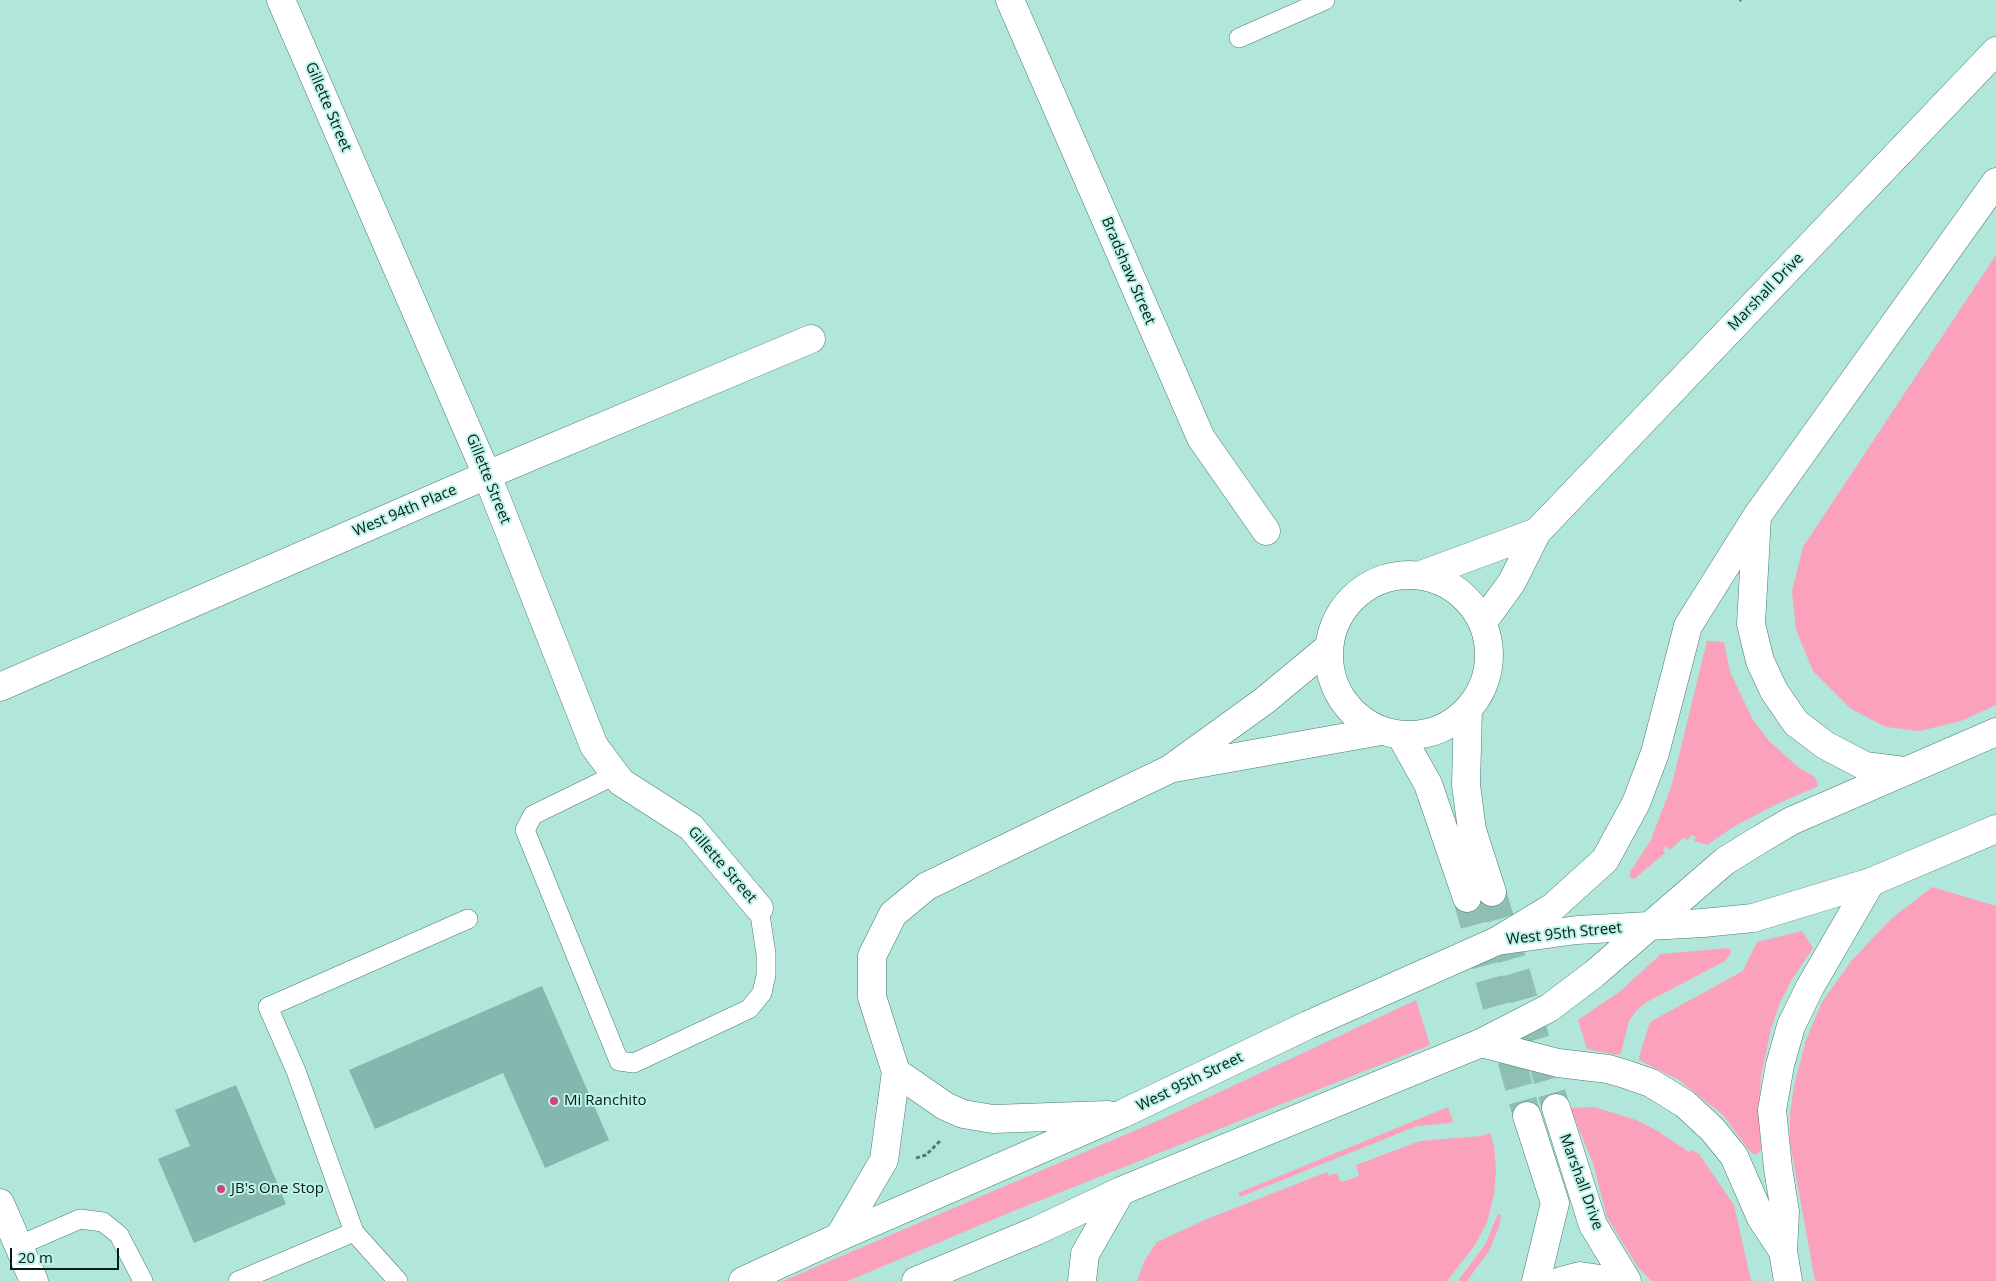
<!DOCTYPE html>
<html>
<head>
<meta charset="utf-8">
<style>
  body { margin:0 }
  #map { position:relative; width:1996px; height:1281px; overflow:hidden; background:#b1e6db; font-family:"Open Sans",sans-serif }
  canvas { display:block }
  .scale { position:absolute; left:10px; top:1248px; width:109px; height:22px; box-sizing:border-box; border:2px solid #071c19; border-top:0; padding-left:6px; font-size:15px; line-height:18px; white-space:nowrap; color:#071c19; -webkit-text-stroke:4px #bef3e8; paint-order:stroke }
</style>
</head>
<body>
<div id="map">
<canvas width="1996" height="1281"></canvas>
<div class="scale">20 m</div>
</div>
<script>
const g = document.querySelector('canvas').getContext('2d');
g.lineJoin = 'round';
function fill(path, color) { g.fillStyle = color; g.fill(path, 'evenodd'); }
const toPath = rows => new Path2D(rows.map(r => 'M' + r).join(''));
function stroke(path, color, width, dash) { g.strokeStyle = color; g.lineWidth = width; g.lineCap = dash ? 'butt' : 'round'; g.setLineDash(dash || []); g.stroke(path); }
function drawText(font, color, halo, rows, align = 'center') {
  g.font = font + ' "Open Sans",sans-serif'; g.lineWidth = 4; g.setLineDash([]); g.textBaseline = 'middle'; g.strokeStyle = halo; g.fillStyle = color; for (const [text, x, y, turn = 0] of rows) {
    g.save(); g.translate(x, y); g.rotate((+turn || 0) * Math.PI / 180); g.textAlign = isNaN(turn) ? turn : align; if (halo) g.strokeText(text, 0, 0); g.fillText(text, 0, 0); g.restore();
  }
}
fill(toPath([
  [1996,255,1996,705,1961,721,1920,731,1886,727,1851,709,1813,671,1796,630,1792,591,1803,547],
  [1707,641,1724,642,1730,672,1753,720,1769,741,1798,767,1815,777,1818,786,1775,805,1733,827,1707,845,1694,841,1696,837,1691,835,1688,840,1684,838,1681,840,1670,850,1666,846,1663,850,1665,853,1634,879,1630,877,1630,872,1651,840,1672,784],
  [1932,887,1996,906,1996,1281,1815,1281,1790,1143,1790,1114,1794,1086,1806,1040,1822,1002,1852,960,1891,919],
  [1802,931,1813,948,1791,981,1779,1005,1771,1029,1761,1077,1759,1109,1761,1149,1758,1154,1752,1154,1723,1115,1679,1080,1639,1060,1639,1057,1650,1022,1743,971,1757,942],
  [1728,948,1731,950,1730,955,1725,961,1645,1003,1636,1011,1629,1021,1621,1053,1617,1055,1587,1049,1578,1020,1619,992,1661,954],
  [1416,1000,1430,1045,1011,1212,848,1281,783,1281,1162,1119],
  [1448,1107,1453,1121,1451,1123,1417,1126,1240,1197,1238,1193],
  [1594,1107,1636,1120,1656,1130,1689,1152,1691,1150,1699,1154,1734,1205,1751,1281,1651,1281,1637,1266,1607,1217,1593,1163,1570,1108],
  [1490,1133,1494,1145,1496,1172,1494,1195,1487,1222,1475,1245,1447,1281,1137,1281,1145,1260,1157,1242,1207,1219,1327,1172,1329,1176,1336,1173,1341,1182,1345,1181,1359,1176,1356,1165,1420,1141,1481,1136],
  [1498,1214,1501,1215,1499,1227,1489,1251,1467,1281,1458,1281,1486,1243]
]), '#fca1bc');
fill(toPath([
  [542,986,609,1140,545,1168,503,1073,375,1129,349,1070],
  [236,1085,286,1204,194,1243,158,1159,190,1146,175,1110]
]), '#84b7ad');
stroke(toPath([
  [1492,892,1556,1108],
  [1467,898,1527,1116]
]), '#8fbeb4', 28, [28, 14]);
const lane = toPath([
  [1239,38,1325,0],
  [615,775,533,815,525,830,619,1061,634,1063,749,1009,762,993,766,975,766,954,759,908],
  [354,1232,296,1071,268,1007,468,919],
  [18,1246,80,1219,103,1222,119,1235,143,1281],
  [238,1281,354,1232,398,1281]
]);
const street = toPath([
  [281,0,487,475,594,746,621,782,691,827,759,908],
  [1010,0,1201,438,1266,531],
  [0,687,487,475,811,339],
  [0,1203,34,1281]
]);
const secondary = toPath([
  '1329 655a80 80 0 1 1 160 0a80 80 0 1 1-160 0Z',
  [1421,575,1537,532],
  [1483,622,1512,582,1537,532,1996,51],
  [1468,709,1466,785,1472,830,1492,892],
  [1401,736,1428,784,1467,898],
  [1556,1108,1593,1225,1627,1281],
  [1527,1116,1555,1203,1536,1281],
  [743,1281,839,1237,884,1160,896,1072],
  [1561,1281,1580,1276,1613,1281]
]);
const primary = toPath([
  [1174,768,1381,731],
  [1108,1115,993,1119,963,1114,945,1106,896,1072,872,997,872,956,893,914,927,886,1170,769,1264,701,1328,648],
  [839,1237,1122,1114,1308,1025,1497,941,1577,930,1703,923,1753,918,1871,882,1996,829],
  [916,1281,1036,1231,1121,1191,1481,1043,1549,1008,1594,974,1725,861,1754,843,1791,821,1996,732],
  [1082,1281,1085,1254,1121,1191]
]);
const highway = toPath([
  [1757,517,1751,624,1760,661,1774,691,1796,723,1825,745,1865,766,1904,771],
  [1497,941,1553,907,1605,860,1636,803,1655,753,1688,626,1757,516,1996,182],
  [1481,1043,1558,1063,1608,1069,1625,1074,1651,1083,1685,1104,1712,1129,1734,1156,1761,1218,1783,1251],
  [1788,1281,1783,1251,1785,1212,1778,1168,1772,1110,1780,1065,1791,1026,1810,987,1871,882]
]);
stroke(lane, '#497b72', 20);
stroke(street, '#497b72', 29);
stroke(secondary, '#497b72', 29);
stroke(primary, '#497b72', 29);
stroke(highway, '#497b72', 29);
stroke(toPath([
  [1740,0,1741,1],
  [916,1158,926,1155,941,1140]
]), '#547771', 3, [4, 2.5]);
stroke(lane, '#fff', 19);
stroke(street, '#fff', 28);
stroke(secondary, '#fff', 28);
stroke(primary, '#fff', 28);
stroke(highway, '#fff', 28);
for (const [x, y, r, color] of [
  [554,1101,5,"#ce4379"],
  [221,1189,5,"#ce4379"]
]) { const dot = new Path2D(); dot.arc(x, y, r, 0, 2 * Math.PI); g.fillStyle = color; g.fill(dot); stroke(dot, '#bef3e8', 2); }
drawText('15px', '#071c19', '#bef3e8', [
  ["Gillette Street",328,107,67],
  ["Bradshaw Street",1128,271,67],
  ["Marshall Drive",1766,292,-46],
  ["Gillette Street",488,479,68],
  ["West 94th Place",405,511,-23],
  ["Gillette Street",722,865,49],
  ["West 95th Street",1564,934,-6],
  ["West 95th Street",1190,1082,-26],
  ["Marshall Drive",1581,1182,70]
]);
drawText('15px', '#071c19', '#bef3e8', [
  ["Mi Ranchito",564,1101],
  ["JB's One Stop",231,1189]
], 'left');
</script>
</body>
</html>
